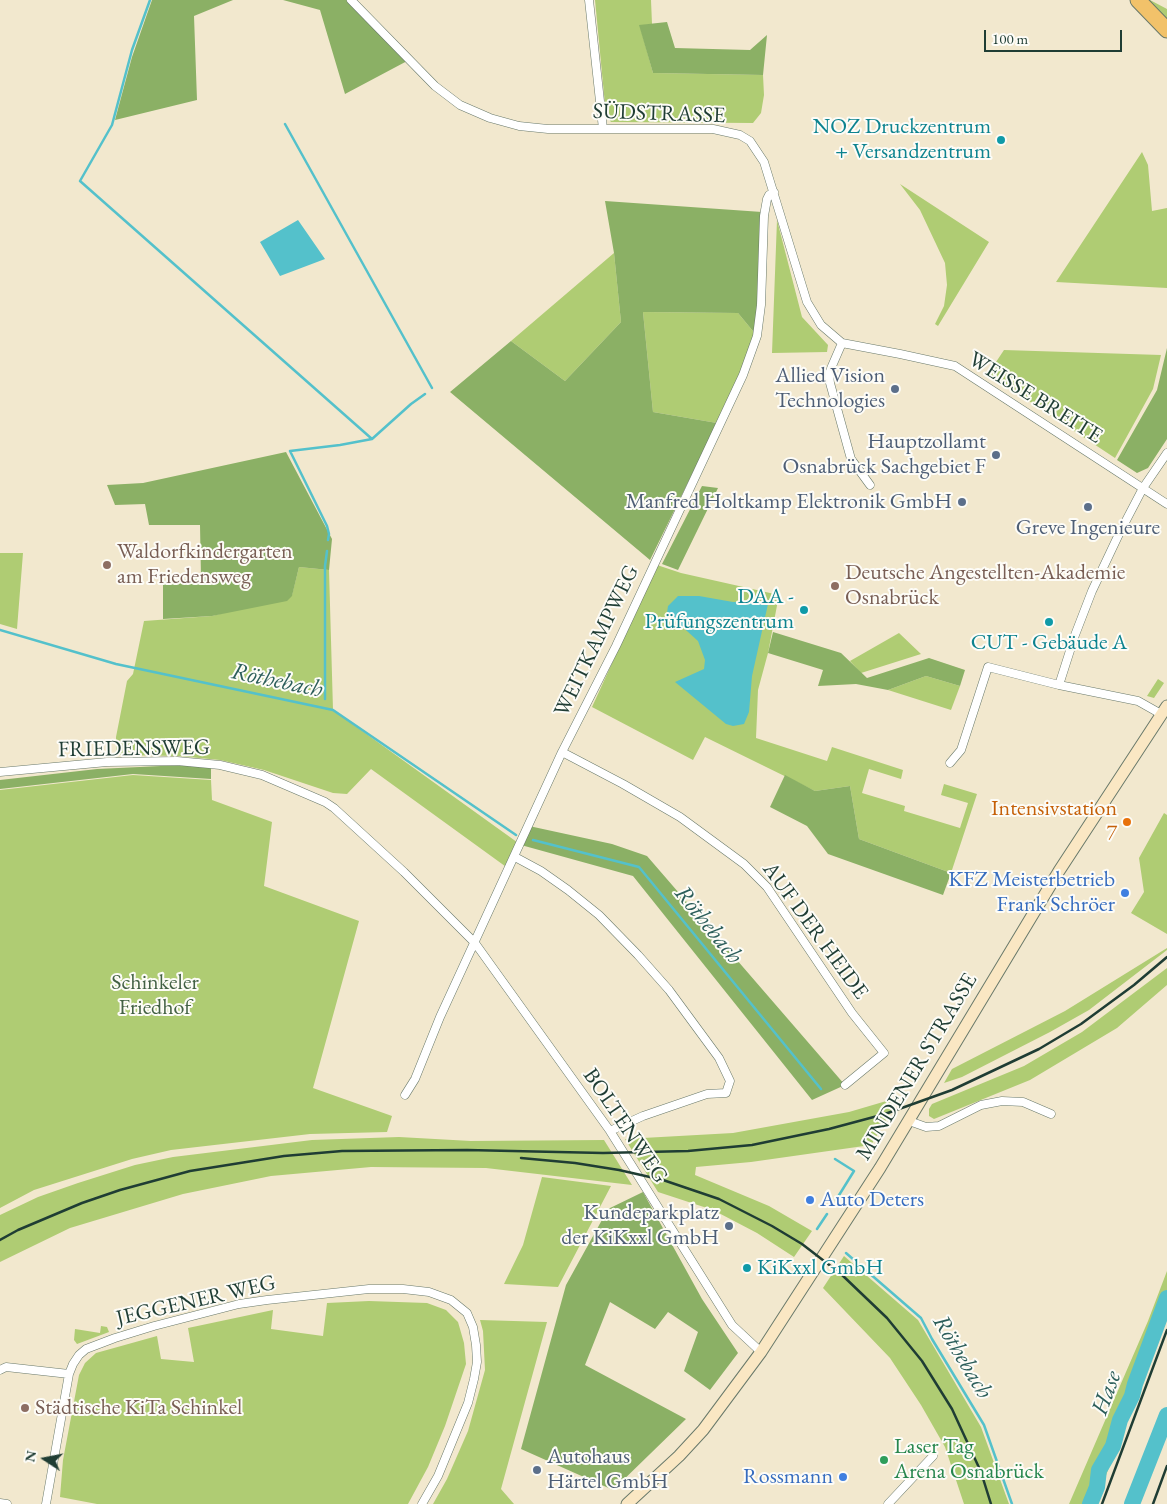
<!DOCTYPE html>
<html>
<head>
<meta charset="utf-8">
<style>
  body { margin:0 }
  #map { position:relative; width:1167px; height:1504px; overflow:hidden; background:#f2e8ce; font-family:"EB Garamond",serif }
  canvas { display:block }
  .north { position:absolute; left:20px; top:1434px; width:50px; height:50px; -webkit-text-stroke:4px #fdfcf7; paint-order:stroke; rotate:281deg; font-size:14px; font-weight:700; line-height:20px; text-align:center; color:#1f3d34 }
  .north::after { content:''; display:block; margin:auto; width:18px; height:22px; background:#1f3d34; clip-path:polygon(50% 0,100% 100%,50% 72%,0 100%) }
  .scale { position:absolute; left:984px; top:30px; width:138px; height:22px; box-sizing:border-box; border:2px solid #1f3d34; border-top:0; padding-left:6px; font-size:15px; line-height:18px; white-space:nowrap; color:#1f3d34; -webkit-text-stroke:4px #fdfcf7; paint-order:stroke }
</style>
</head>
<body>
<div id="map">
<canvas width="1167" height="1504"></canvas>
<div class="north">N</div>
<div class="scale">100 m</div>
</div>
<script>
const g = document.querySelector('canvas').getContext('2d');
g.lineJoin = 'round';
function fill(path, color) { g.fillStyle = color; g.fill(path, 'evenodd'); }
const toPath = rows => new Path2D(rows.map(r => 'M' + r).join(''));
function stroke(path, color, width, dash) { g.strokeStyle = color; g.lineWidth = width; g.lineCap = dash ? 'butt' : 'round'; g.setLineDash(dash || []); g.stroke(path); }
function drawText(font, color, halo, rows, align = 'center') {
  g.font = font + ' "EB Garamond",serif'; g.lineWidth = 4; g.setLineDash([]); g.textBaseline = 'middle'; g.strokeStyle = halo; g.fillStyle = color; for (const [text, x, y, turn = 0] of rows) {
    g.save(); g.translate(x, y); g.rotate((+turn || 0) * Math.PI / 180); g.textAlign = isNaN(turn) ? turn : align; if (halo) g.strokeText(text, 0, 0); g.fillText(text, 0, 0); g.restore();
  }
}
fill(toPath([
  [595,0,651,0,652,24,640,26,653,73,763,75,764,95,761,113,753,123,611,122,606,115],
  [1144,0,1150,0,1167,9,1167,24],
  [1142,152,1148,165,1152,211,1167,208,1167,288,1056,282],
  [900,184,989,242,938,326,935,324,944,306,947,285,945,263,920,210],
  [777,220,802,317,828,345,827,352,772,353],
  [614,253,621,322,565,381,511,341],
  [643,312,738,313,757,336,717,423,653,412],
  [1004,350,1161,355,1153,389,1115,458,988,374],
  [0,553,23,553,17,629,0,624],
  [657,565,681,573,779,595,768,653,758,690,756,738,827,761,832,747,903,770,901,779,869,769,862,793,905,806,904,811,960,828,968,803,941,795,944,784,977,794,951,873,859,839,850,786,815,791,705,737,693,760,592,707],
  [299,567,329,570,333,710,521,845,509,869,371,769,347,794,333,793,264,770,220,760,178,756,120,755,116,751,116,737,127,681,133,674,144,621,212,616,292,595],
  [899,633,921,654,861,673,850,661],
  [926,676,960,686,951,710,888,690],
  [1158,679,1164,683,1154,698,1147,696],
  [133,775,211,780,212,800,272,822,264,886,359,921,313,1088,392,1116,387,1132,310,1134,171,1150,132,1159,34,1190,0,1208,0,790],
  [1164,813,1167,815,1167,934,1131,913,1144,892,1139,858],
  [1167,948,1167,950,1089,1010,1050,1032,962,1077,944,1083,952,1069,1065,1011],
  [1167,968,1167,985,1117,1028,1030,1080,934,1119,929,1116,929,1109,932,1104,1024,1066,1082,1032],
  [900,1097,871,1145,751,1162,696,1167,695,1175,769,1206,812,1231,794,1257,757,1233,713,1210,658,1192,625,1139,733,1133,849,1112],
  [399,1137,471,1141,604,1140,632,1185,486,1168,371,1167,271,1176,183,1194,70,1228,0,1262,0,1215,38,1197,78,1183,135,1165,173,1157,312,1140],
  [542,1177,611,1186,558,1287,504,1284,523,1245],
  [844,1256,918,1320,981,1427,1009,1504,964,1504,945,1447,921,1405,890,1358,823,1288],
  [1167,1271,1167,1316,1095,1504,1069,1504,1148,1321],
  [369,1301,427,1303,446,1310,458,1322,464,1343,466,1364,445,1426,428,1467,408,1504,97,1504,60,1497,63,1460,79,1375,85,1363,96,1353,157,1336,161,1359,194,1362,188,1328,273,1310,271,1329,323,1336,327,1303],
  [480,1320,547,1322,501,1489,514,1504,433,1504,447,1479,468,1431,485,1370,483,1331],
  [101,1326,107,1327,109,1332,77,1344,74,1340,75,1329,100,1333]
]), '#afcc73');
fill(toPath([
  [152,0,233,0,194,16,197,100,115,120,132,57],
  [283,0,352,0,409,60,345,94,320,10],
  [667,22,675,48,750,50,767,35,763,75,653,73,639,25],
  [605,201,762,212,757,336,738,313,643,312,653,412,717,423,650,560,450,392,511,341,565,381,621,322,614,253],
  [1167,348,1167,439,1148,468,1137,473,1117,460,1157,390],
  [286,452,332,539,329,570,299,567,292,596,287,601,212,616,163,619,163,582,201,578,200,525,149,525,145,504,115,505,107,485,143,483],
  [702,486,718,488,678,570,662,564],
  [773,632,841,653,867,678,929,658,965,670,960,686,926,676,888,690,856,684,818,686,823,670,768,653],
  [182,765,211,767,211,779,133,774,0,789,0,780,97,769],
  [785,775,815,791,850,786,859,839,951,873,943,895,828,854,807,826,770,807],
  [529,826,612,844,647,856,845,1085,812,1100,633,876,521,845],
  [643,1192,702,1299,738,1353,710,1390,684,1371,698,1332,668,1312,655,1329,610,1302,585,1365,686,1419,613,1490,521,1449,566,1285,608,1209]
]), '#8bb065');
fill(toPath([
  [298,220,325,259,280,276,260,242],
  [678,596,699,596,733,602,764,601,768,604,752,676,749,712,744,724,733,726,726,724,675,682,704,669,705,660,698,641,667,613,668,606]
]), '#54c1cb');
stroke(toPath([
  [150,0,132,50,112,125,80,181,372,439,340,445,290,451,327,526,329,534,328,540],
  [285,124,432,388],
  [372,439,411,404,425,394],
  [0,630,116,664,333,710,516,835],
  [325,699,325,566,327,551],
  [533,840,639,867,821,1089],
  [835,1159,854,1171,836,1200],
  [817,1229,827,1214],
  [846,1253,921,1318,932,1339,984,1425,1012,1504]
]), '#54c1cb', 2.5);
stroke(toPath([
  [1090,1504,1097,1487,1099,1470,1113,1446,1120,1420,1132,1396,1135,1384,1167,1298],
  [1132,1504,1167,1415]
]), '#54c1cb', 16);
const minor = toPath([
  [351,0,435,86,460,105,490,118,519,126,548,129,713,129,740,135,750,141,764,162,807,302,821,325,842,343,900,354,955,366,1167,504],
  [589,0,603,129],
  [842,343,832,366,829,374,830,383,851,459,870,485],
  [1059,685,1075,635,1092,591,1119,534,1143,488,1167,453],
  [562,752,623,784,680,817,744,864,767,887,852,1013,884,1053,845,1085],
  [950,763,961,750,988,667,1059,685,1138,701,1161,714],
  [0,772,107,762,177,761,220,765,262,775,325,802,334,808,404,872,475,943,610,1131,732,1325,761,1352],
  [515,857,541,871,568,890,599,915,638,955,669,990,719,1058,730,1081,726,1093,707,1094,643,1116,610,1131],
  [405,1095,415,1079,440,1017,562,752,616,646,743,375,757,336,761,305,764,216,767,199,769,195,774,192],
  [909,1121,926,1127,939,1126,981,1105,1002,1101,1023,1102,1051,1114],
  [0,1370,6,1367,69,1374],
  [0,1503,7,1504],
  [46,1504,69,1374,73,1364,79,1355,86,1349,115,1338,154,1326,239,1304,267,1300,369,1289,403,1289,429,1292,451,1300,467,1313,473,1327,476,1345,477,1362,474,1379,468,1403,438,1476,422,1504],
  [888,1504,933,1456]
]);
const secondary = toPath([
  [627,1504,679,1456,703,1430,761,1352,880,1168,1059,871,1167,706]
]);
const motorway = toPath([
  [1138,0,1167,30]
]);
stroke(minor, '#69796a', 9);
stroke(secondary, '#69796a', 13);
stroke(motorway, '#69796a', 17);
stroke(minor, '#fff', 8);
stroke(secondary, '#fae7c3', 11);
stroke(motorway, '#f2c26a', 15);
stroke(toPath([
  [521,1158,575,1163,619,1170,663,1180,719,1199,772,1226,802,1244,841,1274,887,1318,922,1361,952,1409,981,1472,991,1504],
  [0,1240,18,1230,82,1203,120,1190,190,1171,284,1156,342,1151,467,1150,603,1153,688,1151,752,1145,829,1129,885,1114,952,1090,1039,1049,1081,1024,1134,985,1167,957],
  [1102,1504,1167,1330],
  [1153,1504,1167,1466]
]), '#1f3d34', 2.5);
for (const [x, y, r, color] of [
  [1001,140,5,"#0f9aa8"],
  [895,389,5,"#5c6f8a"],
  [996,455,5,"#5c6f8a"],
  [962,502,5,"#5c6f8a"],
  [1088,507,5,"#5c6f8a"],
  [107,565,5,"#8d6e63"],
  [835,586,5,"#8d6e63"],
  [804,610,5,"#0f9aa8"],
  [1049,622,5,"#0f9aa8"],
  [1127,822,5,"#e8710a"],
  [1125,893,5,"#3f7fe0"],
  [810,1200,5,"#3f7fe0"],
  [729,1226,5,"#5c6f8a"],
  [747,1268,5,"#0f9aa8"],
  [25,1408,5,"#8d6e63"],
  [884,1460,5,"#2e9e5b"],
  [537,1470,5,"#5c6f8a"],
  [843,1477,5,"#3f7fe0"]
]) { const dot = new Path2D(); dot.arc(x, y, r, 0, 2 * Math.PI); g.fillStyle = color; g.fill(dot); stroke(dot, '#fdfcf7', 2); }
drawText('22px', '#1f3d34', '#fdfcf7', [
  ["SÜDSTRASSE",659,114,2],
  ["WEISSE BREITE",1035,398,32],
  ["WEITKAMPWEG",597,641,-64],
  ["FRIEDENSWEG",134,749,-1],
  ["AUF DER HEIDE",815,931,54],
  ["MINDENER STRASSE",917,1067,-59],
  ["BOLTENWEG",625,1126,56],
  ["JEGGENER WEG",196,1301,-13]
]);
drawText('22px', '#0d838f', '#fdfcf7', [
  ["NOZ Druckzentrum",991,127],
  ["+ Versandzentrum",991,152],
  ["DAA -",794,597],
  ["Prüfungszentrum",794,622],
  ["CUT - Gebäude A",1049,643,"center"],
  ["KiKxxl GmbH",757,1268,"left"]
], 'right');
drawText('22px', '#4e5e75', '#fdfcf7', [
  ["Allied Vision",885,376],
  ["Technologies",885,401],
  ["Hauptzollamt",986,442],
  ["Osnabrück Sachgebiet F",986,467],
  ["Manfred Holtkamp Elektronik GmbH",952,502],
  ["Greve Ingenieure",1088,528,"center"],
  ["Kundeparkplatz",719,1213],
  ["der KiKxxl GmbH",719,1238],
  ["Autohaus",547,1457,"left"],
  ["Härtel GmbH",547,1482,"left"]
], 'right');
drawText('22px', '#785e54', '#fdfcf7', [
  ["Waldorfkindergarten",117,552],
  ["am Friedensweg",117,577],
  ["Deutsche Angestellten-Akademie",845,573],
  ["Osnabrück",845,598],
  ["Städtische KiTa Schinkel",35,1408]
], 'left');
drawText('22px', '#c56008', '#fdfcf7', [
  ["Intensivstation",1117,809],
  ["7",1117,834]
], 'right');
drawText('22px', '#366cbe', '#fdfcf7', [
  ["KFZ Meisterbetrieb",1115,880],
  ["Frank Schröer",1115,905],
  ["Auto Deters",820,1200,"left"],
  ["Rossmann",833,1477]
], 'right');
drawText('22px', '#436144', '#fdfcf7', [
  ["Schinkeler",155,983],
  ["Friedhof",155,1008]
]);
drawText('22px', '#27864d', '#fdfcf7', [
  ["Laser Tag",894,1447],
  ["Arena Osnabrück",894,1472]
], 'left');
drawText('italic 24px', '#2c5e5a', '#fdfcf7', [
  ["Röthebach",277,681,12],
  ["Röthebach",708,925,51],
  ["Röthebach",962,1357,59],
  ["Hase",1107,1393,-70]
]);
</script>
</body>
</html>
